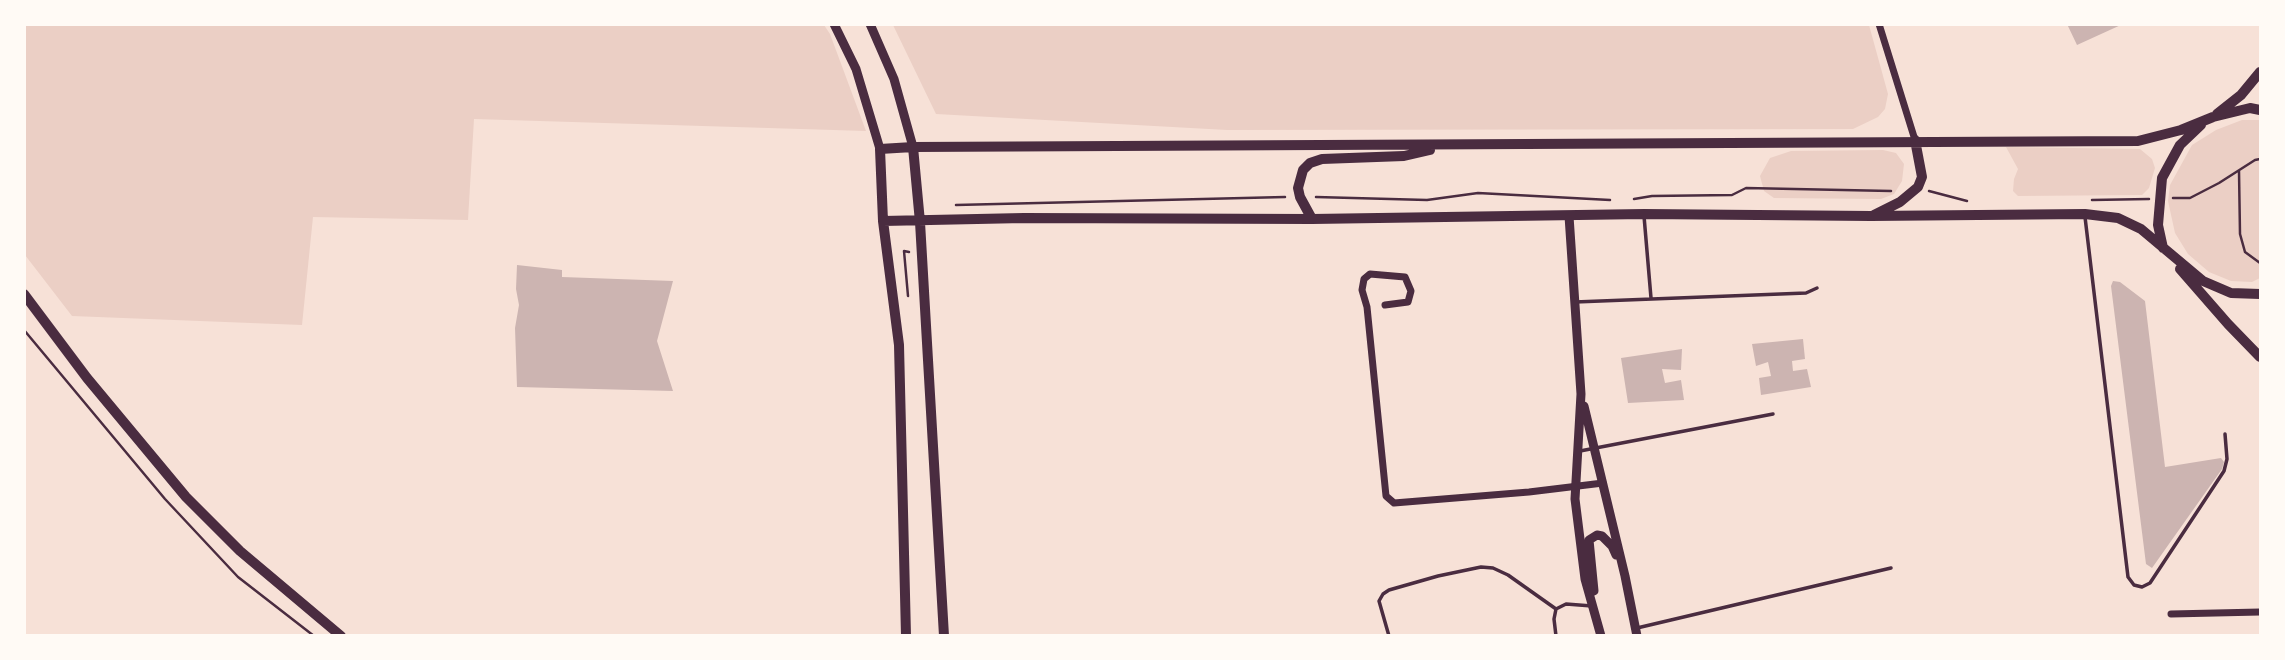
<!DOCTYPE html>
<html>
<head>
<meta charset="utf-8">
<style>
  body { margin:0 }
  #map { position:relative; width:2285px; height:660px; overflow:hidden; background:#f7e1d7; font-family:Mulish,sans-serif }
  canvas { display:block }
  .frame { position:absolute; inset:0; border:26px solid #fffaf5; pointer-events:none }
</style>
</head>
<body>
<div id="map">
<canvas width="2285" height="660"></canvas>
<div class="frame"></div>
</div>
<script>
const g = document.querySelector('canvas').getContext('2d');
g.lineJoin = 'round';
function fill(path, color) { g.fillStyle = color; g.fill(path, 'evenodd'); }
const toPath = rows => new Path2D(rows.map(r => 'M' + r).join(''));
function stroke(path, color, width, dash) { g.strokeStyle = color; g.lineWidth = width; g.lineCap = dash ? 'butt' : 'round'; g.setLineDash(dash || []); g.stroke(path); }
fill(toPath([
  [25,24,824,25,830,34,866,131,474,119,468,220,313,217,302,325,72,316,25,255],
  [893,25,1869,25,1888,94,1885,109,1878,117,1853,129,1227,130,936,114],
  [2242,120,2260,120,2260,278,2252,282,2231,281,2209,272,2188,254,2175,233,2168,201,2170,185,2192,145,2216,130],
  [2006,147,2140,149,2152,159,2155,168,2149,188,2142,195,2018,196,2013,191,2014,179,2018,169],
  [1883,150,1896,153,1904,164,1902,181,1894,194,1881,199,1774,198,1764,191,1760,176,1770,158,1791,151]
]), '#ebcfc5');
fill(toPath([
  [2067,24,2123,24,2077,45],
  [517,265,562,270,562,277,673,281,657,341,673,391,517,387,515,328,519,305,516,289],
  [2113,281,2120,282,2145,301,2165,467,2221,458,2224,462,2222,469,2152,568,2146,564,2111,286],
  [1803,339,1805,359,1792,361,1793,371,1807,369,1811,387,1761,395,1759,378,1771,376,1768,362,1756,366,1752,344],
  [1682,349,1681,370,1662,369,1665,383,1681,380,1684,400,1628,403,1621,358]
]), '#ccb4b1');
stroke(toPath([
  [2239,171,2240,234,2245,252,2260,263],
  [1929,191,1967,201],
  [1316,197,1427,200,1478,193,1610,200],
  [2173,198,2190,198,2219,183,2255,160,2260,159],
  [1634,199,1652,196,1732,195,1746,188,1891,191],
  [2092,200,2149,199],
  [956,205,1285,197],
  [908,296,904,251,909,252],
  [24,330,165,499,238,577,314,636]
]), '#4a2c40', 2.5);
stroke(toPath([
  [1644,216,1651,298],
  [2085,217,2128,577,2134,585,2142,587,2150,583,2224,471,2227,459,2225,434],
  [1575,302,1806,293,1817,288],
  [1580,451,1773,414],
  [1556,609,1566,604,1592,606],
  [1556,609,1554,619,1556,636],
  [1637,628,1891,568],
  [1389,636,1379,601,1383,594,1389,590,1438,576,1481,567,1493,568,1508,575,1556,609]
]), '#4a2c40', 3.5);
stroke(toPath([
  [1879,24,1915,140],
  [1385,305,1408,302,1411,291,1405,277,1370,274,1364,279,1362,290,1367,307,1386,496,1394,503,1529,492,1603,483],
  [2171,614,2260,612]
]), '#4a2c40', 7);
stroke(toPath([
  [834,24,856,69,880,149],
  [870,24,894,79,913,147],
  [1569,216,1581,394,1575,499,1585,579,1601,636],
  [1584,406,1625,576,1637,636],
  [1594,591,1589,540,1597,535,1602,536,1612,546,1616,555]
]), '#4a2c40', 9);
stroke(toPath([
  [2217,114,2241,95,2260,72],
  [913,147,920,222,944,636],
  [1874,215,1900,202,1918,187,1922,177,1915,140],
  [1312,219,1300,197,1298,188,1303,170,1310,163,1322,159,1404,156,1430,150],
  [883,221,1024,218,1312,219,1644,214,1871,216,2085,214,2118,218,2141,229,2203,281,2231,293,2260,294],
  [2163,248,2158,225,2162,178,2180,145,2201,125],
  [2180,269,2228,324,2260,357],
  [24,294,87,378,186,497,240,551,341,636],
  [906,636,899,345,883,221,880,149,913,147,2138,141,2181,130,2213,117,2250,108,2260,110]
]), '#4a2c40', 10);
</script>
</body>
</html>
